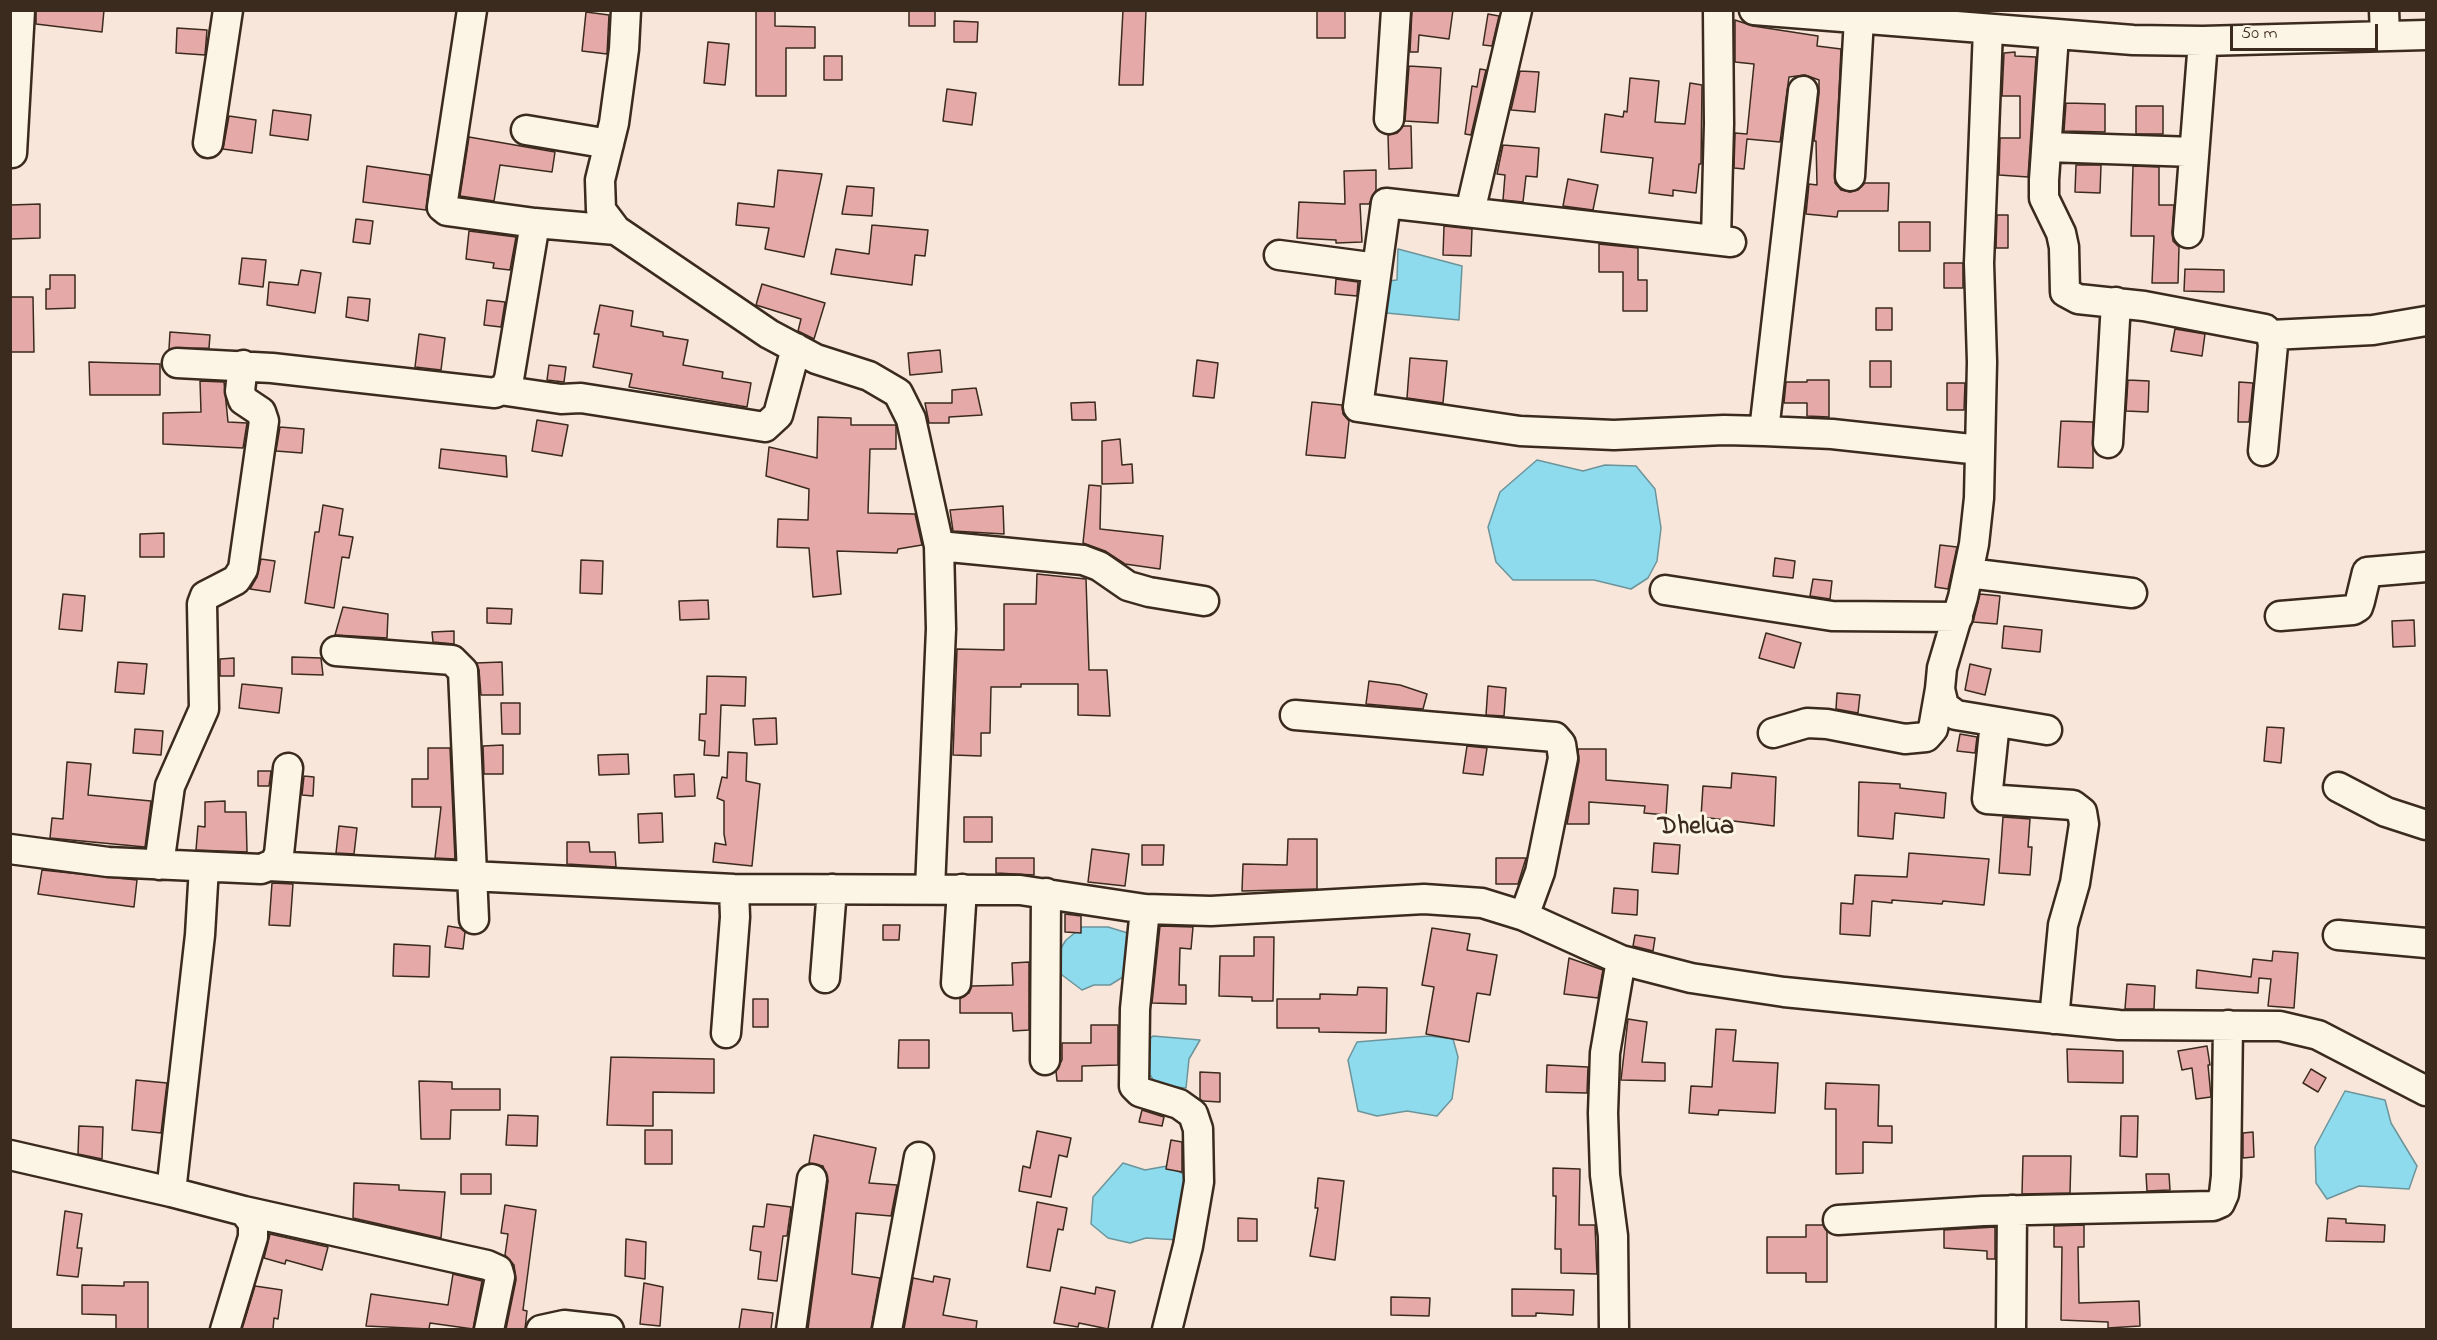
<!DOCTYPE html>
<html>
<head>
<meta charset="utf-8">
<style>
  body { margin:0 }
  #map { position:relative; width:2437px; height:1340px; overflow:hidden; background:#f7e6d9; font-family:"Indie Flower",sans-serif }
  canvas { display:block }
  .frame { position:absolute; inset:0; border:12px solid #3b2a1e; pointer-events:none }
  .scale { position:absolute; left:2230px; top:24px; width:148px; height:27px; box-sizing:border-box; border:3px solid #3b2a1e; border-top:0; padding-left:8px; font-size:18px; line-height:21px; white-space:nowrap; color:#3b2a1e; -webkit-text-stroke:4px #fcf5e5; paint-order:stroke }
</style>
</head>
<body>
<div id="map">
<canvas width="2437" height="1340"></canvas>
<div class="frame"></div>
<div class="scale">50 m</div>
</div>
<script>
const g = document.querySelector('canvas').getContext('2d');
g.lineJoin = 'round';
function fill(path, color) { g.fillStyle = color; g.fill(path, 'evenodd'); }
const toPath = rows => new Path2D(rows.map(r => 'M' + r).join(''));
function stroke(path, color, width, dash) { g.strokeStyle = color; g.lineWidth = width; g.lineCap = dash ? 'butt' : 'round'; g.setLineDash(dash || []); g.stroke(path); }
function drawText(font, color, halo, rows, align = 'center') {
  g.font = font + ' "Indie Flower",sans-serif'; g.lineWidth = 6; g.setLineDash([]); g.textBaseline = 'middle'; g.strokeStyle = halo; g.fillStyle = color; for (const [text, x, y, turn = 0] of rows) {
    g.save(); g.translate(x, y); g.rotate((+turn || 0) * Math.PI / 180); g.textAlign = isNaN(turn) ? turn : align; if (halo) g.strokeText(text, 0, 0); g.fillText(text, 0, 0); g.restore();
  }
}
const water = toPath([
  [1398,249,1462,266,1459,320,1376,312,1379,282,1397,280,1398,249],
  [1537,460,1583,471,1605,465,1636,466,1655,489,1661,528,1657,561,1648,578,1631,589,1594,580,1513,580,1496,562,1488,527,1500,492,1537,460],
  [1082,927,1108,927,1131,934,1126,975,1110,985,1094,985,1082,990,1062,975,1053,961,1066,940,1082,927],
  [1153,1036,1200,1040,1189,1059,1186,1088,1156,1085,1151,1076,1141,1071,1141,1046,1153,1036],
  [1429,1036,1453,1039,1458,1057,1452,1099,1437,1116,1407,1111,1377,1116,1358,1111,1348,1060,1357,1042,1429,1036],
  [2345,1091,2385,1100,2391,1123,2417,1166,2409,1189,2359,1186,2327,1199,2316,1183,2315,1147,2345,1091],
  [1123,1163,1145,1170,1167,1166,1186,1175,1179,1240,1146,1238,1130,1243,1108,1238,1091,1224,1093,1197,1123,1163]
]);
fill(water, '#8edbed');
stroke(water, '#6d949a', 1.5);
const building = toPath([
  [36,10,104,10,102,32,36,24,36,10],
  [756,10,775,10,775,26,815,27,815,48,786,48,786,96,756,96,756,10],
  [909,10,935,10,935,26,909,26,909,10],
  [1123,10,1146,10,1143,85,1119,85,1123,10],
  [1317,10,1345,10,1345,38,1317,38,1317,10],
  [1412,10,1453,10,1449,39,1419,35,1418,52,1410,52,1412,10],
  [586,12,609,15,607,54,582,51,586,12],
  [1488,14,1499,16,1492,46,1483,45,1488,14],
  [1735,20,1753,26,1818,36,1817,46,1841,49,1835,183,1841,190,1850,192,1858,190,1865,183,1889,183,1888,211,1838,211,1837,217,1806,214,1809,184,1817,185,1816,141,1814,141,1819,93,1819,80,1805,75,1789,77,1780,142,1747,139,1744,169,1734,168,1735,133,1747,134,1754,64,1735,62,1735,20],
  [954,21,978,22,977,42,954,42,954,21],
  [177,28,207,30,205,55,176,53,177,28],
  [708,42,729,44,725,85,704,83,708,42],
  [2015,52,2015,56,2036,57,2028,177,1999,175,2000,138,2020,138,2020,96,2002,96,2004,53,2015,52],
  [824,56,842,56,842,80,824,80,824,56],
  [1409,66,1441,68,1438,123,1405,121,1409,66],
  [1480,69,1486,70,1471,135,1465,134,1472,86,1477,87,1480,69],
  [1520,71,1539,72,1535,112,1511,110,1520,71],
  [1630,78,1659,81,1655,122,1685,124,1690,83,1702,85,1701,164,1699,164,1696,193,1673,190,1673,196,1649,193,1653,158,1601,152,1605,114,1623,117,1624,111,1627,112,1630,78],
  [947,89,976,93,972,125,943,121,947,89],
  [2066,103,2105,104,2105,132,2064,131,2066,103],
  [2136,106,2163,106,2163,134,2136,134,2136,106],
  [273,110,311,115,308,140,270,135,273,110],
  [229,116,256,120,252,153,223,149,229,116],
  [1403,126,1411,126,1412,168,1389,169,1388,135,1397,133,1403,126],
  [469,137,555,152,552,172,500,165,494,201,460,196,469,137],
  [1503,145,1539,148,1537,177,1526,176,1523,202,1503,200,1505,175,1497,174,1503,145],
  [2076,165,2101,165,2100,193,2075,192,2076,165],
  [367,166,430,175,426,210,363,202,367,166],
  [2133,166,2159,167,2159,205,2174,205,2172,232,2173,241,2179,247,2178,283,2152,283,2154,236,2131,236,2133,166],
  [778,170,822,174,804,257,765,249,769,228,736,225,738,203,774,207,778,170],
  [1376,170,1376,190,1369,204,1360,204,1362,242,1336,243,1336,240,1297,238,1299,202,1345,204,1344,171,1376,170],
  [1568,179,1598,185,1593,210,1563,206,1568,179],
  [847,186,874,188,872,216,842,214,847,186],
  [40,204,40,238,10,239,10,205,40,204],
  [1997,215,2008,215,2008,248,1996,248,1997,215],
  [356,219,373,221,370,244,353,242,356,219],
  [1899,222,1930,222,1930,251,1899,251,1899,222],
  [872,225,928,230,925,256,915,255,912,285,831,274,836,249,869,254,872,225],
  [1444,226,1472,229,1471,256,1443,255,1444,226],
  [469,231,516,237,510,270,493,268,494,263,466,259,469,231],
  [1599,244,1638,248,1638,280,1647,280,1647,311,1623,311,1623,272,1599,272,1599,244],
  [242,258,266,260,263,287,239,284,242,258],
  [1944,263,1963,263,1963,288,1944,288,1944,263],
  [2185,269,2224,270,2224,292,2184,291,2185,269],
  [301,270,321,273,315,313,267,305,269,282,298,285,301,270],
  [50,275,75,275,75,308,46,309,46,289,50,289,50,275],
  [1336,279,1358,282,1357,296,1335,294,1336,279],
  [762,284,825,303,814,339,798,331,801,319,756,305,762,284],
  [10,297,33,297,34,352,10,352,10,297],
  [348,297,370,299,368,321,346,317,348,297],
  [487,300,505,302,501,327,484,325,487,300],
  [600,305,633,311,631,326,663,332,663,336,688,340,683,365,723,372,722,378,751,383,747,407,629,387,632,374,593,367,599,334,594,334,600,305],
  [1876,308,1892,308,1892,330,1876,330,1876,308],
  [2175,329,2205,334,2202,356,2171,351,2175,329],
  [170,332,210,335,209,348,169,349,170,332],
  [419,334,445,338,441,370,415,367,419,334],
  [940,350,942,372,910,375,908,353,940,350],
  [1410,358,1447,361,1443,403,1407,398,1410,358],
  [1197,360,1218,363,1214,398,1193,396,1197,360],
  [1870,361,1891,361,1891,387,1870,387,1870,361],
  [89,362,160,364,160,395,90,395,89,362],
  [549,365,566,367,564,382,547,380,549,365],
  [1807,380,1829,380,1829,417,1807,416,1807,403,1784,403,1786,382,1807,382,1807,380],
  [2128,380,2149,381,2148,412,2126,411,2128,380],
  [200,381,224,382,228,422,247,423,243,448,163,444,163,413,201,412,200,381],
  [2239,382,2253,383,2249,422,2238,422,2239,382],
  [1947,383,1965,383,1964,410,1947,410,1947,383],
  [976,388,982,415,949,417,949,423,929,423,925,403,952,403,952,390,976,388],
  [1095,402,1096,420,1072,420,1071,403,1095,402],
  [1312,402,1342,405,1343,414,1349,421,1345,458,1306,455,1312,402],
  [818,417,851,418,851,425,896,425,896,449,870,449,868,513,915,514,922,545,898,549,897,553,837,551,841,594,813,597,809,548,777,547,778,519,808,520,809,489,766,476,769,447,817,458,818,417],
  [537,420,568,425,562,456,532,451,537,420],
  [2061,421,2093,422,2093,468,2058,467,2061,421],
  [280,427,304,429,302,453,276,451,280,427],
  [1120,439,1122,465,1132,464,1133,483,1102,484,1102,441,1120,439],
  [441,449,506,456,507,477,439,468,441,449],
  [1089,485,1101,486,1100,529,1163,536,1160,569,1125,564,1105,551,1083,543,1089,485],
  [323,505,343,509,339,535,353,537,349,558,342,557,334,608,305,603,315,532,319,532,323,505],
  [1003,506,1004,534,953,531,950,510,1003,506],
  [164,533,164,557,140,557,140,534,164,533],
  [1940,545,1957,547,1948,589,1935,587,1940,545],
  [1775,558,1795,561,1793,578,1773,576,1775,558],
  [261,559,275,561,270,592,250,589,257,577,261,559],
  [581,560,603,561,602,594,580,593,581,560],
  [1037,574,1086,579,1089,670,1107,670,1110,716,1078,715,1078,684,1021,684,1021,687,991,687,990,733,981,733,981,756,953,755,957,649,1004,650,1004,604,1036,604,1037,574],
  [1813,579,1832,581,1830,599,1810,596,1813,579],
  [63,594,85,596,82,631,59,629,63,594],
  [1980,594,2000,596,1997,624,1973,622,1980,594],
  [708,600,709,619,680,620,679,601,708,600],
  [343,607,388,614,387,638,335,635,343,607],
  [487,608,512,609,511,624,487,623,487,608],
  [2414,620,2415,646,2393,647,2392,621,2414,620],
  [2004,626,2042,630,2040,652,2002,648,2004,626],
  [454,631,454,644,433,642,432,632,454,631],
  [1766,633,1801,643,1794,668,1759,658,1766,633],
  [292,657,321,658,323,675,292,674,292,657],
  [234,658,234,676,220,676,220,659,234,658],
  [118,662,147,664,144,694,115,692,118,662],
  [502,662,503,695,481,695,479,670,476,663,502,662],
  [1970,664,1991,669,1985,695,1965,690,1970,664],
  [707,676,746,677,745,706,721,705,719,756,704,755,705,741,699,740,700,714,706,714,707,676],
  [1369,681,1400,685,1427,694,1423,709,1366,704,1369,681],
  [242,684,282,688,279,713,239,708,242,684],
  [1488,686,1506,688,1504,716,1486,715,1488,686],
  [1837,693,1860,695,1858,713,1836,709,1837,693],
  [501,703,520,703,520,734,502,734,501,703],
  [776,718,777,744,755,745,753,719,776,718],
  [2267,727,2284,728,2281,763,2264,761,2267,727],
  [135,729,163,731,161,755,133,753,135,729],
  [1960,734,1977,737,1975,753,1957,751,1960,734],
  [503,745,503,774,484,774,483,746,503,745],
  [1467,746,1487,748,1483,775,1463,773,1467,746],
  [428,748,450,748,455,859,435,858,441,807,412,807,412,779,428,779,428,748],
  [1578,749,1606,749,1606,780,1668,785,1666,815,1644,813,1645,806,1589,802,1589,824,1567,824,1579,761,1578,749],
  [728,752,747,753,746,781,760,784,752,866,713,862,715,843,726,845,724,834,724,801,717,798,722,777,727,778,728,752],
  [628,754,629,774,599,775,598,755,628,754],
  [67,762,91,764,88,795,151,801,145,847,50,838,52,818,63,819,67,762],
  [258,771,271,771,269,786,258,786,258,771],
  [1732,773,1776,777,1774,826,1701,817,1703,786,1731,788,1732,773],
  [694,774,695,796,675,797,674,775,694,774],
  [304,776,314,777,313,796,302,795,304,776],
  [1859,782,1900,784,1900,788,1946,793,1944,818,1895,813,1893,839,1858,836,1859,782],
  [225,801,225,812,246,812,247,852,196,850,198,826,205,827,205,802,225,801],
  [662,813,663,842,639,843,638,814,662,813],
  [964,817,992,817,992,842,964,842,964,817],
  [2003,817,2030,819,2028,847,2032,847,2030,875,1999,873,2003,817],
  [339,826,357,828,354,854,336,853,339,826],
  [1288,839,1317,839,1317,889,1242,891,1243,864,1287,865,1288,839],
  [567,842,589,842,590,852,615,852,616,867,567,864,567,842],
  [1654,843,1680,845,1678,874,1652,872,1654,843],
  [1142,845,1164,845,1163,865,1142,865,1142,845],
  [1092,849,1129,854,1125,886,1088,882,1092,849],
  [1909,853,1989,859,1984,905,1943,901,1942,904,1892,900,1892,903,1872,901,1870,936,1840,934,1841,903,1853,904,1855,875,1907,877,1909,853],
  [996,858,1034,858,1034,875,996,873,996,858],
  [1496,858,1526,858,1518,884,1496,884,1496,858],
  [42,870,137,880,134,907,38,894,42,870],
  [272,883,293,884,290,926,269,925,272,883],
  [1614,888,1638,890,1637,915,1612,913,1614,888],
  [1065,914,1081,916,1081,933,1065,932,1065,914],
  [883,925,900,925,899,940,883,940,883,925],
  [448,926,460,928,465,932,463,949,445,947,448,926],
  [1160,926,1193,927,1191,949,1180,948,1179,985,1186,985,1186,1004,1152,1003,1160,926],
  [1432,928,1470,934,1467,950,1497,955,1490,995,1477,993,1469,1042,1426,1034,1434,987,1422,985,1432,928],
  [1635,935,1655,938,1653,951,1633,946,1635,935],
  [1254,937,1274,937,1273,1001,1252,1001,1252,997,1219,996,1220,956,1254,956,1254,937],
  [394,944,430,946,429,977,393,976,394,944],
  [2273,951,2298,953,2294,1008,2268,1006,2271,979,2259,978,2258,993,2196,988,2197,970,2251,977,2253,959,2272,961,2273,951],
  [1569,958,1603,970,1598,998,1564,994,1569,958],
  [1029,962,1029,1030,1013,1031,1012,1013,960,1013,960,999,969,993,972,986,1013,985,1012,963,1029,962],
  [2127,984,2155,986,2154,1009,2125,1009,2127,984],
  [1358,987,1387,988,1386,1033,1319,1032,1319,1028,1277,1028,1277,999,1320,999,1320,994,1357,995,1358,987],
  [753,999,768,999,768,1027,753,1027,753,999],
  [1628,1019,1647,1022,1642,1062,1665,1063,1665,1081,1621,1080,1628,1019],
  [1091,1025,1118,1025,1118,1065,1082,1066,1082,1081,1057,1081,1056,1071,1062,1060,1062,1043,1091,1043,1091,1025],
  [1716,1029,1736,1030,1733,1061,1778,1063,1775,1113,1719,1110,1718,1115,1689,1113,1691,1086,1712,1087,1716,1029],
  [899,1040,929,1040,929,1068,898,1068,899,1040],
  [2207,1046,2210,1065,2208,1065,2211,1097,2196,1099,2192,1068,2182,1070,2178,1051,2207,1046],
  [2067,1049,2123,1051,2123,1083,2068,1082,2067,1049],
  [611,1057,714,1059,714,1093,653,1092,653,1126,607,1125,611,1057],
  [1547,1065,1588,1067,1587,1093,1546,1092,1547,1065],
  [2311,1069,2326,1078,2318,1092,2303,1083,2311,1069],
  [1200,1072,1220,1073,1220,1102,1203,1101,1200,1099,1200,1072],
  [136,1080,167,1083,161,1133,132,1130,136,1080],
  [419,1081,452,1082,452,1089,500,1089,500,1110,451,1110,450,1139,421,1139,419,1081],
  [1826,1083,1879,1085,1878,1126,1892,1126,1892,1143,1863,1142,1863,1173,1836,1174,1836,1109,1825,1109,1826,1083],
  [1142,1110,1164,1117,1162,1126,1139,1122,1142,1110],
  [508,1115,538,1116,537,1146,506,1145,508,1115],
  [2121,1116,2138,1116,2137,1157,2120,1156,2121,1116],
  [79,1126,103,1127,102,1159,78,1154,79,1126],
  [645,1130,672,1130,672,1164,645,1164,645,1130],
  [1037,1131,1071,1138,1067,1157,1059,1155,1051,1197,1019,1191,1023,1166,1030,1168,1037,1131],
  [2253,1132,2254,1157,2243,1158,2243,1133,2253,1132],
  [814,1135,876,1148,869,1183,897,1185,891,1216,856,1213,852,1274,880,1278,871,1329,808,1329,828,1181,823,1166,809,1163,814,1135],
  [1171,1140,1182,1142,1182,1172,1166,1169,1171,1140],
  [2023,1156,2071,1156,2070,1193,2022,1194,2023,1156],
  [1553,1168,1580,1169,1579,1225,1595,1225,1597,1274,1561,1273,1561,1249,1555,1249,1556,1196,1553,1196,1553,1168],
  [461,1174,491,1174,491,1194,461,1194,461,1174],
  [2146,1174,2169,1174,2170,1190,2147,1191,2146,1174],
  [1318,1178,1344,1181,1335,1260,1310,1256,1318,1208,1315,1208,1318,1178],
  [354,1183,399,1185,399,1190,445,1192,441,1238,353,1218,354,1183],
  [1037,1202,1067,1208,1063,1230,1058,1229,1050,1271,1027,1267,1037,1202],
  [767,1204,791,1207,787,1236,783,1236,777,1281,758,1279,761,1252,750,1250,753,1226,764,1227,767,1204],
  [505,1205,536,1210,523,1310,527,1311,525,1329,506,1329,516,1280,514,1265,505,1255,508,1234,501,1233,505,1205],
  [65,1211,82,1214,77,1248,82,1248,78,1277,57,1275,65,1211],
  [1238,1218,1257,1219,1257,1241,1238,1241,1238,1218],
  [2328,1218,2346,1219,2346,1223,2385,1225,2384,1242,2326,1241,2328,1218],
  [1806,1225,1823,1225,1827,1231,1827,1282,1806,1282,1806,1273,1767,1273,1767,1237,1806,1237,1806,1225],
  [2084,1225,2084,1247,2078,1247,2079,1303,2139,1301,2140,1326,2108,1328,2108,1322,2061,1320,2062,1247,2054,1247,2054,1226,2084,1225],
  [1995,1227,1995,1259,1987,1259,1987,1251,1944,1248,1944,1230,1995,1227],
  [270,1234,328,1247,322,1270,286,1260,285,1264,264,1258,270,1234],
  [626,1239,646,1242,645,1279,625,1276,626,1239],
  [453,1274,482,1281,473,1329,430,1323,429,1329,366,1326,371,1294,448,1305,453,1274],
  [934,1276,950,1279,943,1315,977,1321,976,1329,904,1329,913,1278,933,1282,934,1276],
  [124,1282,148,1282,148,1329,116,1329,116,1315,82,1314,82,1285,124,1286,124,1282],
  [644,1283,663,1287,660,1326,640,1324,644,1283],
  [255,1286,282,1290,278,1319,274,1318,273,1329,242,1329,255,1286],
  [1061,1287,1095,1294,1096,1287,1115,1291,1108,1329,1079,1323,1078,1327,1054,1323,1061,1287],
  [1512,1289,1574,1290,1573,1315,1536,1313,1536,1316,1512,1316,1512,1289],
  [1391,1297,1430,1298,1429,1316,1391,1315,1391,1297],
  [742,1309,773,1313,771,1329,739,1329,742,1309]
]);
fill(building, '#e5aaa7');
stroke(building, '#3b2a1e', 1.5);
const minor = toPath([
  [472,10,442,207,447,211,535,223,616,230],
  [626,10,624,49,614,123,600,180,601,210,616,230,769,334,816,359,869,376,898,393,911,419,939,546,941,629,930,889],
  [1754,10,2133,40,2203,41,2426,35],
  [2384,10,2385,35],
  [1988,29,1979,263,1982,362,1979,498,1974,544,1963,597,1942,668,1940,689,1944,706,1956,715,2047,730],
  [2054,35,2044,180,2044,198,2061,233,2064,247,2065,292,2078,299,2144,306,2265,329,2271,335,2273,345,2263,451],
  [1389,119,1396,10],
  [526,130,609,144],
  [208,143,228,10],
  [2047,147,2194,152],
  [12,153,20,10],
  [1850,176,1859,19],
  [1470,212,1517,10],
  [2188,233,2203,41],
  [1716,239,1719,124,1718,10],
  [1731,242,1386,203,1358,407,1520,431,1614,435,1724,430,1764,431,1832,434,1980,450],
  [1279,255,1377,268],
  [2271,335,2373,330,2426,321],
  [177,363,272,368,495,393,505,388,509,379,535,223],
  [500,390,561,399,581,398,765,427,778,415,796,348],
  [1764,431,1803,91],
  [2108,443,2116,302],
  [939,546,1083,560,1099,566,1128,586,1149,592,1204,601],
  [1968,573,2132,593],
  [1665,590,1832,616,1958,617],
  [2280,616,2353,610,2358,607,2360,601,2367,572,2426,567],
  [336,651,452,660,463,671,474,919],
  [1295,715,1555,737,1561,744,1563,758,1540,872,1524,916],
  [1995,722,1987,799,2073,805,2082,812,2084,824,2075,883,2063,925,2054,1019],
  [1773,733,1807,723,1827,724,1905,739,1926,737,1933,729,1940,689],
  [2338,787,2386,812,2426,825],
  [10,849,108,862,261,869,274,864,279,854,288,768],
  [159,865,170,786,204,709,202,604,205,596,236,580,243,569,264,421,261,412,243,400,240,391,243,365],
  [268,866,734,889,1020,890,1145,909,1211,911,1424,899,1482,903,1524,916,1621,960,1691,978,1784,992,2119,1025,2280,1026,2318,1035,2426,1091],
  [204,867,200,935,171,1192,244,1211,253,1223,253,1237,225,1330],
  [1145,909,1135,1009,1134,1086,1140,1092,1179,1104,1193,1114,1198,1129,1199,1182,1188,1246,1167,1330],
  [2338,935,2426,943],
  [825,978,832,889],
  [956,983,962,889],
  [726,1033,735,917,734,889],
  [1045,1060,1046,893],
  [10,1155,171,1192],
  [244,1211,487,1265,498,1270,500,1277,489,1330],
  [1838,1220,1983,1211,2213,1206,2220,1203,2224,1194,2226,1176,2228,1025],
  [541,1330,564,1325,609,1330],
  [791,1330,812,1179],
  [887,1330,919,1157],
  [1614,1330,1613,1236,1605,1175,1603,1113,1605,1053,1621,960],
  [2011,1330,2012,1210]
]);
stroke(minor, '#3b2a1e', 33);
stroke(minor, '#fcf5e5', 28);
drawText('bold 26px', '#3b2a1e', '#fcf5e5', [
  ["Dhelua",1696,829]
]);
</script>
</body>
</html>
